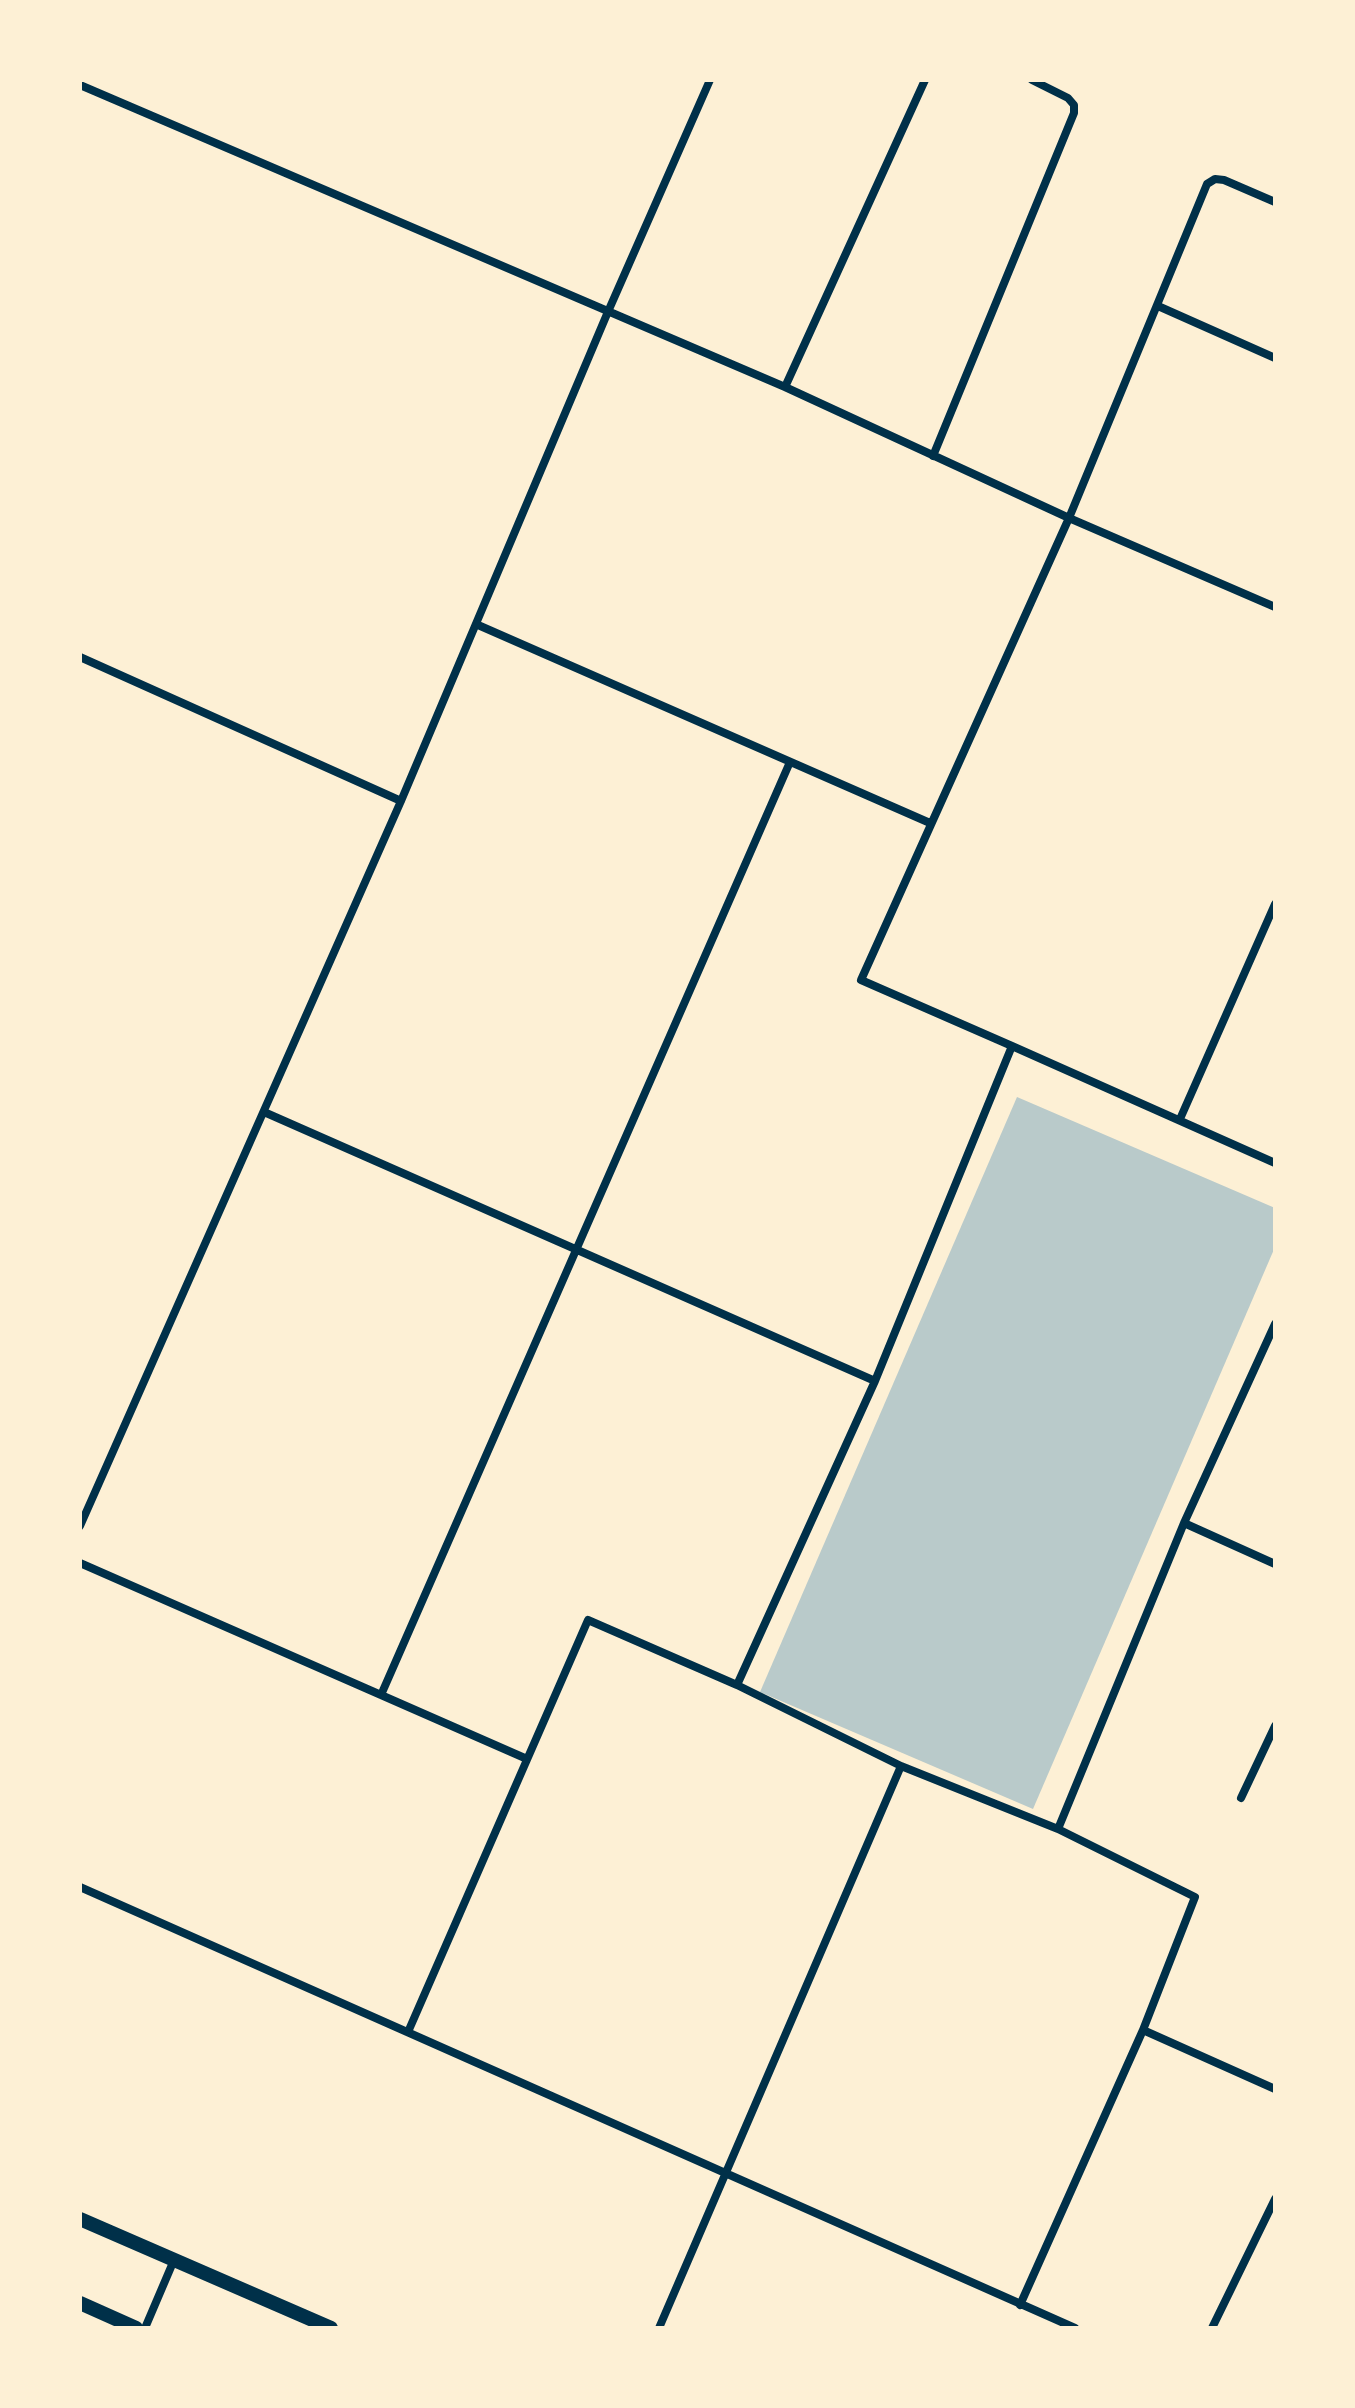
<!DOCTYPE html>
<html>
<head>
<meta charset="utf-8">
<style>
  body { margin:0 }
  #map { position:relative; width:1355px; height:2408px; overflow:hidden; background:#fdf0d5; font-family:Ubuntu,sans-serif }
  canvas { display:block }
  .frame { position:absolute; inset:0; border:82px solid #fdf0d5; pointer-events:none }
</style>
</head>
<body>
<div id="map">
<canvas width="1355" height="2408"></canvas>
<div class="frame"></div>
</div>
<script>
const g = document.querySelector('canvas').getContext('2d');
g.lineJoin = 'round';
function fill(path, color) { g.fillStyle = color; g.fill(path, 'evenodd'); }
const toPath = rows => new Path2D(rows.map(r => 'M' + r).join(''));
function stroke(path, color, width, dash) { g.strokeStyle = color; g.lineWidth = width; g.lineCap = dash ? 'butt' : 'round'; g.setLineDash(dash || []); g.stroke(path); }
fill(toPath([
  [1017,1097,1275,1208,1275,1247,1033,1809,760,1692]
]), '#b9caca');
stroke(toPath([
  [80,85,785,387,1069,518,1275,607],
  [1158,306,1275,358],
  [785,387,925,80],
  [933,456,1074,113,1074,105,1068,98,1032,80],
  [478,625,930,823],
  [80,657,401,801],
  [1012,1046,861,980,1069,518,1207,184,1215,179,1224,180,1275,202],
  [264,1112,875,1381],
  [1180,1119,1275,904],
  [1275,1163,1012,1046,875,1381,737,1685,901,1766,1058,1829,1184,1523,1275,1324],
  [1184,1523,1275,1564],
  [80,1526,401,801,607,314,710,80],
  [80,1563,527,1759],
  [381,1695,790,762],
  [1241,1798,1275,1726],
  [80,1887,1075,2328],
  [1143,2030,1275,2089],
  [408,2032,588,1620,737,1685],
  [1020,2305,1143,2030,1195,1897,1058,1829],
  [145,2328,174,2260],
  [659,2328,901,1766],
  [1212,2328,1275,2199]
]), '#003049', 8);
stroke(toPath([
  [80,2219,331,2328],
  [80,2303,136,2328]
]), '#003049', 14);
</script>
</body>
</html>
